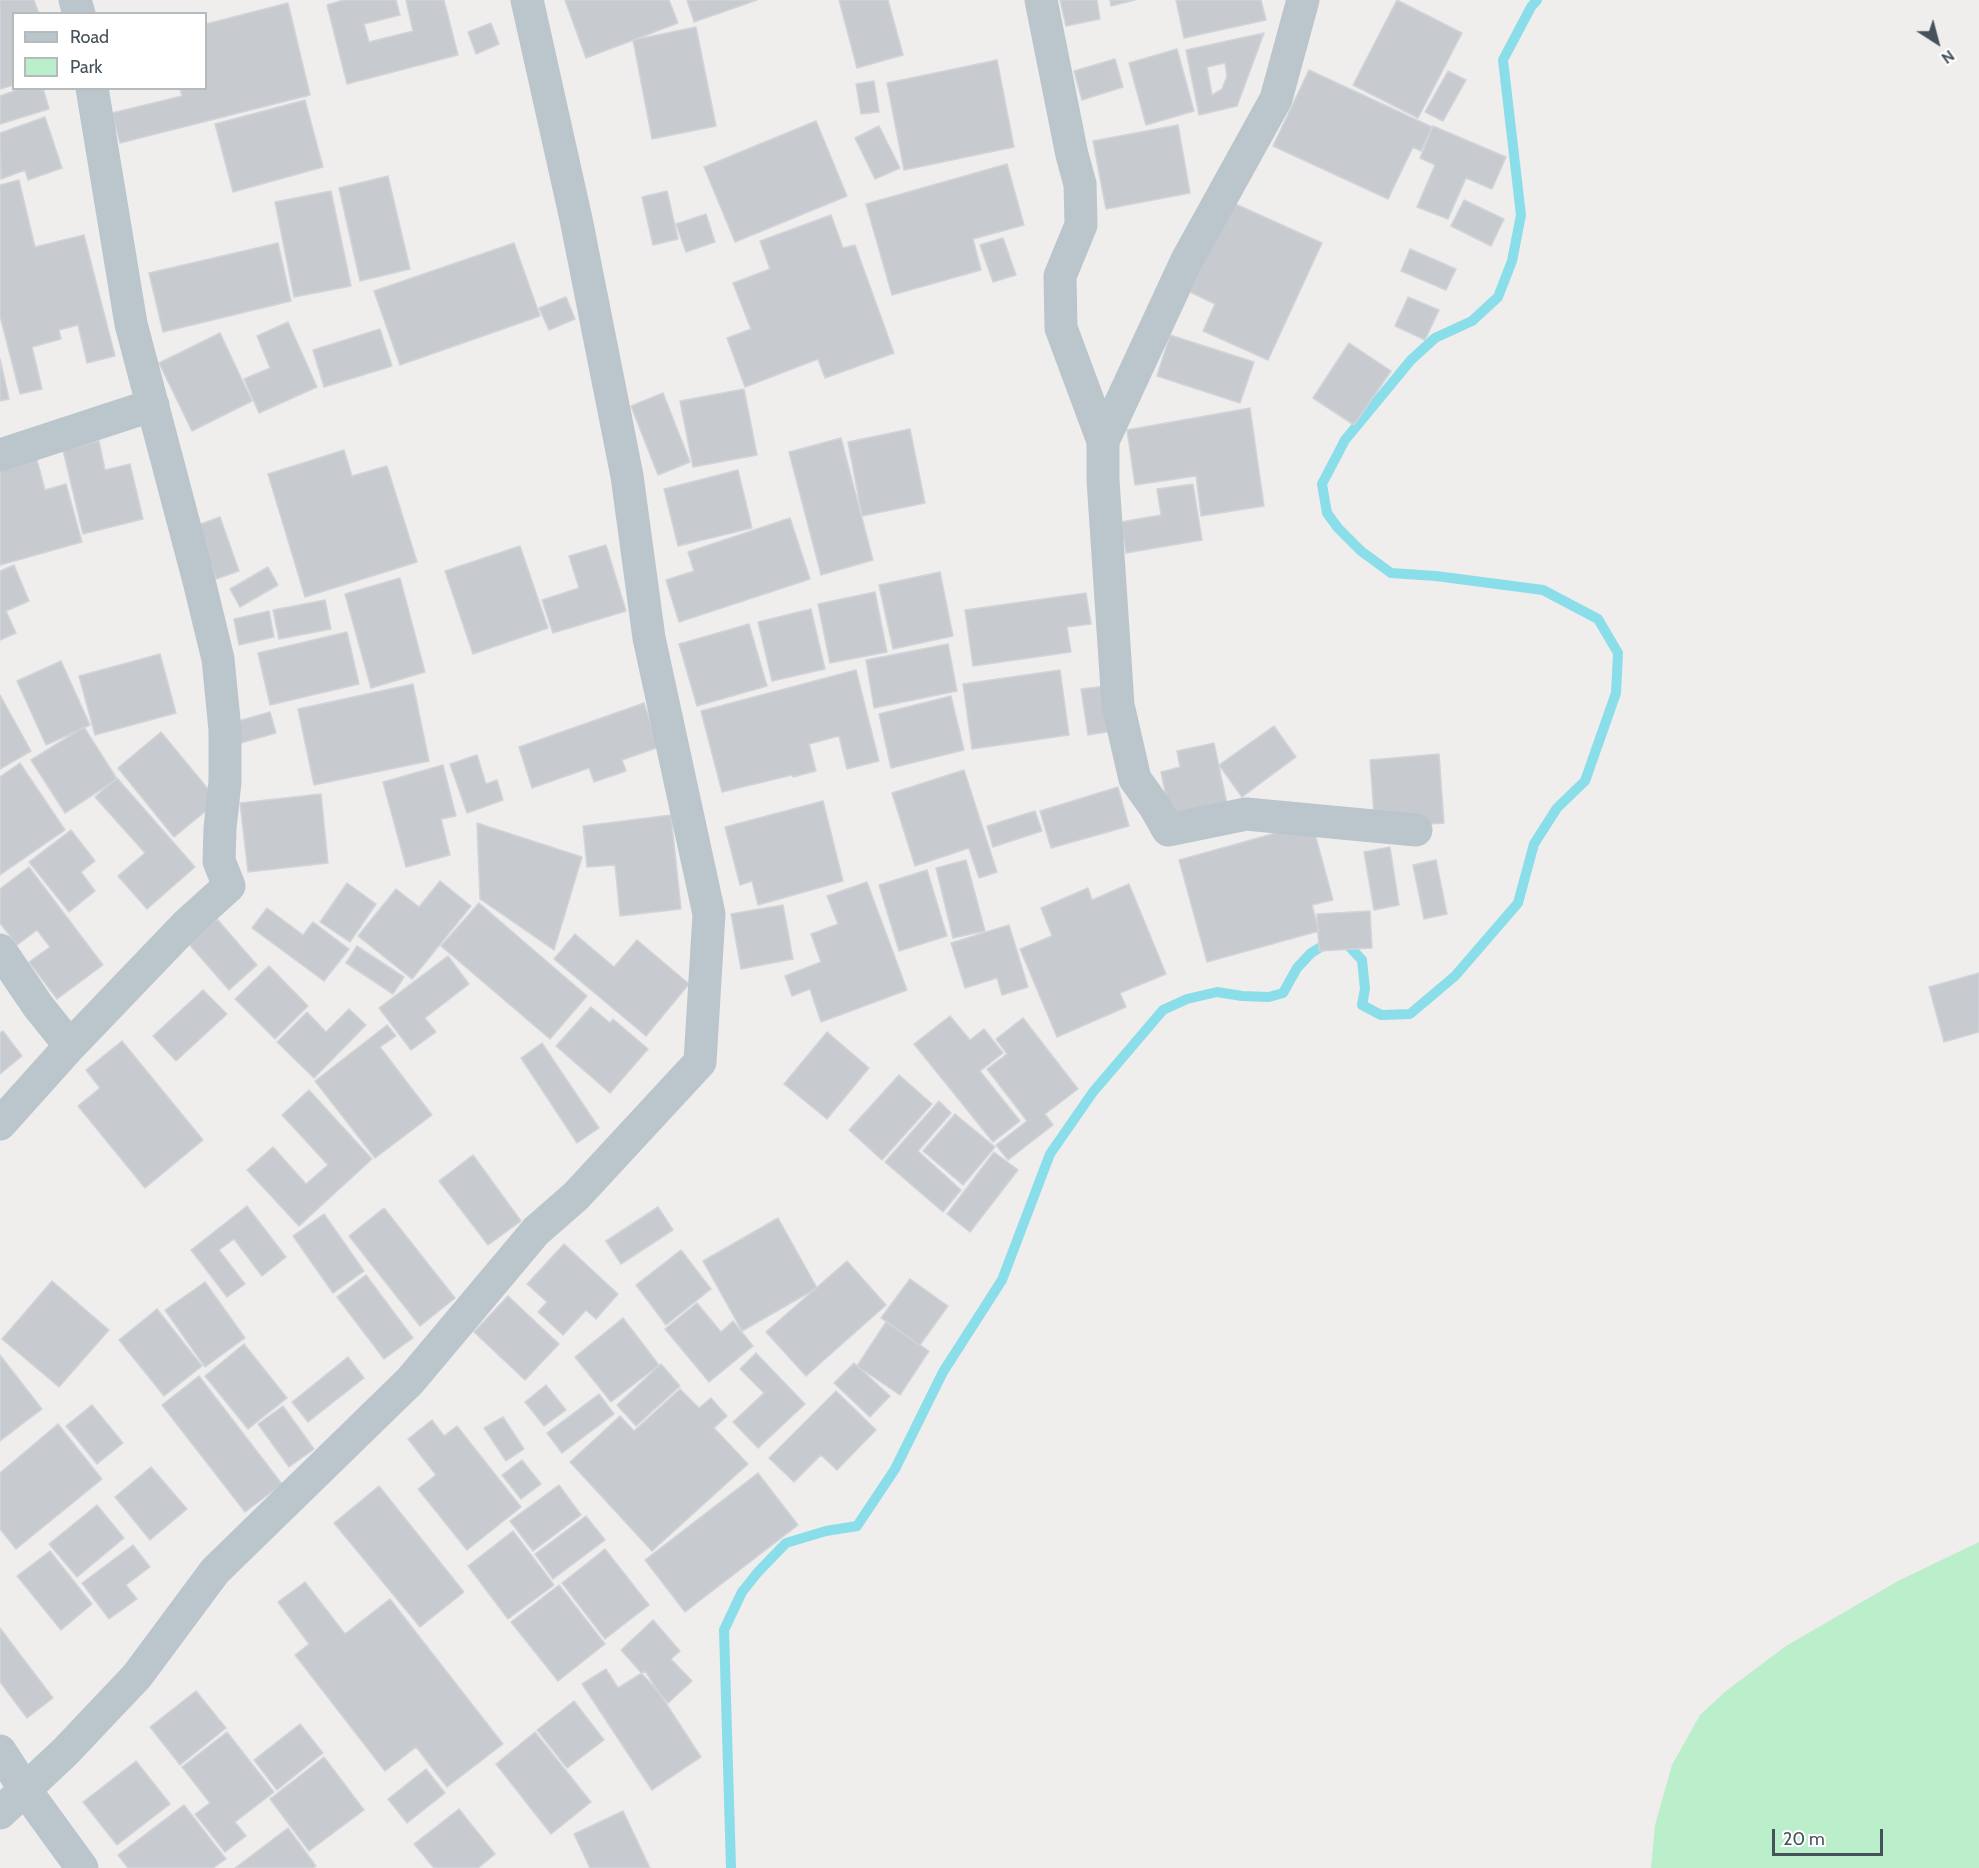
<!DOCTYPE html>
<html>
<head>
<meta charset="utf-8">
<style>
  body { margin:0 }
  #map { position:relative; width:1979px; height:1868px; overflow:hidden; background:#f0eded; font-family:Cabin,sans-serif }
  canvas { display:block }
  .legend { position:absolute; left:12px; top:12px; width:195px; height:78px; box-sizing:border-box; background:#fff; border:2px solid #b5babd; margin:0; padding:8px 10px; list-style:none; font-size:18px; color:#46525a }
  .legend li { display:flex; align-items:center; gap:12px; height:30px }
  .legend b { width:30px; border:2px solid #b5babd }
  .north { position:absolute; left:1907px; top:12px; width:60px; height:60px; -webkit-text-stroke:4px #fff; paint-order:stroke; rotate:144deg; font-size:16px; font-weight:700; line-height:24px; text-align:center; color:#46525a }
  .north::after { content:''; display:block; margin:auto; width:21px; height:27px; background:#46525a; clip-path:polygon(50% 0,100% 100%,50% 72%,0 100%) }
  .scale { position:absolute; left:1772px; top:1829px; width:111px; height:27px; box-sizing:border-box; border:3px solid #46525a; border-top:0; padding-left:8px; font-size:18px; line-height:21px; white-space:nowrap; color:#46525a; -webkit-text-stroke:4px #fff; paint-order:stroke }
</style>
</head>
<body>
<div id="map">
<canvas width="1979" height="1868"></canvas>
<ul class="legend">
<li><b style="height:8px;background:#bbc6cc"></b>Road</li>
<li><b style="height:16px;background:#bbeeca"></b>Park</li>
</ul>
<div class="north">N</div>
<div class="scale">20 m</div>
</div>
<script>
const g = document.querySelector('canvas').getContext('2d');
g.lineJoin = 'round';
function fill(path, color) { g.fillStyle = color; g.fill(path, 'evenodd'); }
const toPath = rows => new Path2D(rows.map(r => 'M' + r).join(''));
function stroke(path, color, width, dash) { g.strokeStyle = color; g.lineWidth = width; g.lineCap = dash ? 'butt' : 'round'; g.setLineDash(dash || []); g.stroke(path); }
fill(toPath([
  [1979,1542,1979,1868,1651,1868,1655,1825,1672,1765,1700,1715,1726,1691,1786,1646,1898,1581]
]), '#bbeeca');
stroke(toPath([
  [731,1868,724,1630,742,1592,758,1572,786,1543,826,1531,857,1526,895,1469,943,1372,1002,1280,1050,1154,1093,1092,1163,1010,1187,999,1217,992,1242,996,1269,997,1283,993,1297,968,1311,953,1334,939,1346,943,1362,960,1365,989,1362,1005,1381,1015,1410,1014,1455,976,1518,903,1534,844,1557,808,1585,781,1616,693,1618,653,1598,619,1543,590,1436,576,1391,573,1361,551,1338,528,1327,513,1322,484,1345,440,1411,360,1435,338,1472,321,1498,297,1512,261,1521,215,1503,60,1531,7,1537,0]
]), '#89deea', 10);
const building = toPath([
  [0,0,34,0,39,14,14,14,14,85,0,89,0,0],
  [344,0,396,0,400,15,364,24,369,42,413,31,406,0,444,0,458,55,347,84,327,5,344,0],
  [565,0,669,0,678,23,586,58,565,0],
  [687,0,757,0,694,22,687,0],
  [839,0,888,0,903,55,857,68,839,0],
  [1060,0,1097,0,1100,19,1066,26,1060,0],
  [1110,0,1135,0,1111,6,1110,0],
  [1176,0,1261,0,1266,20,1184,38,1176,0],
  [1397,0,1462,33,1418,118,1353,85,1397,0],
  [288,3,310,95,120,143,112,113,182,96,180,88,206,88,206,24,288,3],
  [491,23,499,44,476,54,468,32,491,23],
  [696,27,716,126,652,139,633,40,696,27],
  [1264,33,1237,106,1199,115,1186,50,1264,33],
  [1225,63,1227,76,1222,89,1212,95,1207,67,1225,63],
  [1177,49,1194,111,1146,125,1129,63,1177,49],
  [1115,59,1123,87,1082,100,1074,71,1115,59],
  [997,60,1014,147,904,170,887,83,997,60],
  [1309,70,1432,127,1421,151,1413,147,1388,199,1273,146,1309,70],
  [1448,71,1466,80,1443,121,1425,112,1448,71],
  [874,81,879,112,861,114,856,84,874,81],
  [22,88,43,88,49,109,0,124,0,96,22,88],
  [305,100,323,167,233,192,215,124,305,100],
  [45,117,62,168,28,180,25,170,1,179,0,133,45,117],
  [816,121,847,196,735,242,704,167,816,121],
  [1178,125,1190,193,1106,209,1093,141,1178,125],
  [879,126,900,168,875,179,855,138,879,126],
  [1433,126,1506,157,1492,189,1466,178,1448,219,1417,207,1435,165,1420,158,1433,126],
  [1007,164,1024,225,973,239,981,270,892,295,866,204,1007,164],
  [388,176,410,269,360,281,339,188,388,176],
  [19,180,35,247,84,235,115,356,87,363,78,325,59,330,61,339,32,347,42,389,20,394,0,316,0,185,19,180],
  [331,191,351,286,294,297,275,202,331,191],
  [667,191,678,239,653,245,642,197,667,191],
  [1464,200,1504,219,1491,246,1451,226,1464,200],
  [1231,202,1322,243,1268,360,1203,331,1215,304,1190,292,1231,202],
  [706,214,715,242,686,252,676,224,706,214],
  [831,215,843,248,855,245,894,353,825,378,818,359,745,387,727,338,751,329,733,283,770,269,760,241,831,215],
  [1003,238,1016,275,993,282,980,245,1003,238],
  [278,243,291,301,163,332,149,273,278,243],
  [514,243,540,316,400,365,374,291,514,243],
  [1410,249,1456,269,1446,290,1401,271,1410,249],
  [566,297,575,319,549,330,539,308,566,297],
  [1408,297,1439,310,1425,340,1395,326,1408,297],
  [288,322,317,387,259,413,244,379,270,368,257,336,288,322],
  [380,329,392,366,324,387,313,350,380,329],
  [220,333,252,401,192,431,159,363,220,333],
  [1170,335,1254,362,1240,403,1157,376,1170,335],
  [1349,343,1391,371,1354,425,1313,398,1349,343],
  [0,359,9,399,0,401,0,359],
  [744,389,757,455,693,467,680,401,744,389],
  [663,393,690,462,658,475,631,406,663,393],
  [1250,408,1264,506,1201,516,1196,476,1135,485,1127,430,1250,408],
  [910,429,925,503,862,516,848,442,910,429],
  [841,438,873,560,821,575,789,452,841,438],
  [99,441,105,470,130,464,143,519,83,534,63,450,99,441],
  [344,450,352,476,387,466,417,562,305,597,268,474,344,450],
  [36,456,45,490,66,484,82,542,0,565,0,465,36,456],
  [738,470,752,528,678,546,664,489,738,470],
  [1193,484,1202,540,1126,553,1121,522,1161,515,1157,489,1193,484],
  [220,517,239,571,216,579,198,525,220,517],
  [790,518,810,579,679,622,666,580,694,571,688,552,790,518],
  [606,545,626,611,553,633,542,600,579,588,569,556,606,545],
  [520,546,548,628,473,654,445,571,520,546],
  [14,565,29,601,6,611,16,633,0,640,0,571,14,565],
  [268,567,278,585,240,607,230,589,268,567],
  [940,572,953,636,893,649,879,585,940,572],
  [400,578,425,672,371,688,345,594,400,578],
  [875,592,887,652,830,663,818,604,875,592],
  [1086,593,1091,624,1067,627,1071,652,973,666,965,610,1086,593],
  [325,600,331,629,279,639,273,610,325,600],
  [811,609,825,669,772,681,758,622,811,609],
  [269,611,274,637,239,645,234,619,269,611],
  [749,624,767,686,697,706,679,644,749,624],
  [347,632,359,684,270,705,258,653,347,632],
  [948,644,957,691,874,708,866,660,948,644],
  [160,654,176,713,95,735,79,676,160,654],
  [61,661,90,725,46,745,17,681,61,661],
  [856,670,879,761,847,769,839,736,809,744,816,771,793,777,792,775,722,792,701,711,856,670],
  [1060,670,1069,735,972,749,963,684,1060,670],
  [413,684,429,761,314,785,298,709,413,684],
  [1107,686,1113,731,1088,735,1081,689,1107,686],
  [0,695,31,751,0,769,0,695],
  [951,696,964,750,891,768,879,714,951,696],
  [644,703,659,747,622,760,626,771,594,782,589,768,532,788,519,747,644,703],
  [270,712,276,733,241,743,235,722,270,712],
  [1274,726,1296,757,1242,797,1219,765,1274,726],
  [84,727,117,779,65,813,31,760,84,727],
  [161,732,218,801,174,837,118,768,161,732],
  [1214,743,1227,804,1170,816,1161,772,1180,767,1177,751,1214,743],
  [1439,754,1444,823,1375,828,1370,760,1439,754],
  [477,755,486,784,497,780,503,800,467,813,450,764,477,755],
  [20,763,65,830,0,875,0,777,20,763],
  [443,765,456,816,441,819,450,855,406,867,383,782,443,765],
  [964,770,997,872,979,878,969,848,915,866,892,793,964,770],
  [117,778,195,867,147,909,118,876,145,853,95,797,117,778],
  [1118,787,1129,826,1051,848,1040,811,1118,787],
  [321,794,328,863,248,872,240,803,321,794],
  [823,801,843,881,758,905,752,881,740,885,725,827,823,801],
  [1035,811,1042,831,993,847,987,826,1035,811],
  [671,815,681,909,620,916,615,865,587,867,583,826,671,815],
  [477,823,582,857,554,950,480,899,477,823],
  [1312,823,1333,900,1312,905,1319,931,1207,962,1179,860,1312,823],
  [71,830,95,861,81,872,95,891,69,912,29,862,71,830],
  [1390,847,1399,905,1374,910,1364,852,1390,847],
  [966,860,985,931,953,938,936,868,966,860],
  [1436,860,1447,914,1424,919,1413,865,1436,860],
  [29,867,103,965,57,999,29,962,50,947,37,930,17,945,0,923,0,889,29,867],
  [927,870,947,936,899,951,879,885,927,870],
  [440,881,471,906,412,979,358,936,396,889,419,907,440,881],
  [867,882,907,990,821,1022,810,989,792,996,785,976,821,962,811,934,838,924,827,896,867,882],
  [347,883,376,904,350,942,320,922,347,883],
  [1129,884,1166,974,1120,993,1126,1007,1057,1037,1020,949,1052,936,1041,908,1088,888,1092,900,1129,884],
  [479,903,587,996,550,1039,441,946,479,903],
  [783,905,793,959,741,969,731,914,783,905],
  [267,908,303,935,313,922,349,949,324,981,252,928,267,908],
  [1370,911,1372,948,1319,951,1317,914,1370,911],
  [217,919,257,965,229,990,188,943,217,919],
  [1009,925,1028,987,1002,995,997,978,965,988,951,943,1009,925],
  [575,934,614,967,637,940,689,984,646,1036,554,959,575,934],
  [357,946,404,977,393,994,346,963,357,946],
  [448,956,469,984,425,1018,436,1032,411,1050,379,1008,448,956],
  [269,966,308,1006,275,1039,235,999,269,966],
  [1979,973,1979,1032,1944,1042,1929,987,1979,973],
  [203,990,227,1014,176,1061,153,1036,203,990],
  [591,1007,610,1023,613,1019,648,1049,610,1093,556,1046,591,1007],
  [349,1009,366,1025,314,1078,277,1042,307,1012,326,1032,349,1009],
  [950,1016,970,1040,984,1029,1003,1053,980,1071,1020,1121,993,1142,914,1044,950,1016],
  [1023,1018,1078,1089,1045,1114,1053,1125,1008,1160,996,1145,1027,1121,987,1069,1007,1054,996,1039,1023,1018],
  [387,1025,396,1036,380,1047,432,1115,375,1158,315,1081,387,1025],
  [3,1031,22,1056,0,1074,0,1033,3,1031],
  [827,1032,869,1068,827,1119,784,1084,827,1032],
  [122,1041,203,1140,145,1188,78,1106,100,1088,86,1070,122,1041],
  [542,1043,599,1128,577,1143,521,1058,542,1043],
  [899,1075,932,1104,882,1160,849,1130,899,1075],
  [309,1090,372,1159,299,1226,247,1170,273,1147,306,1184,328,1165,282,1115,309,1090],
  [939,1101,951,1113,918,1151,961,1190,943,1212,885,1162,939,1101],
  [955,1114,995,1147,963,1185,923,1151,955,1114],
  [994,1152,1018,1170,970,1232,947,1214,994,1152],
  [473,1155,521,1221,488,1245,439,1181,473,1155],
  [247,1206,286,1257,262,1276,234,1239,219,1250,245,1284,227,1297,191,1250,247,1206],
  [658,1207,673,1230,621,1264,606,1241,658,1207],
  [384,1208,455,1298,420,1326,349,1236,384,1208],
  [324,1214,364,1271,333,1293,293,1236,324,1214],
  [778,1218,817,1288,742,1331,703,1261,778,1218],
  [564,1244,618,1294,596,1319,586,1310,563,1335,538,1312,547,1302,527,1284,564,1244],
  [681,1250,711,1289,666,1325,636,1285,681,1250],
  [847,1261,886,1305,806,1376,766,1332,847,1261],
  [366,1275,413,1338,384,1359,337,1297,366,1275],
  [910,1279,948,1306,920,1345,881,1318,910,1279],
  [52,1281,109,1330,59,1387,2,1339,52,1281],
  [205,1282,245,1338,205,1367,165,1310,205,1282],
  [508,1296,559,1344,525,1380,474,1332,508,1296],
  [697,1303,721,1332,733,1321,753,1346,709,1382,665,1329,697,1303],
  [157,1309,202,1366,164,1396,119,1340,157,1309],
  [623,1318,659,1365,611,1402,575,1357,623,1318],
  [886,1322,929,1351,900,1395,857,1366,886,1322],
  [244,1344,287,1398,248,1429,205,1376,244,1344],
  [756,1353,805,1404,758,1448,733,1422,764,1393,740,1369,756,1353],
  [0,1355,42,1409,0,1441,0,1355],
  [348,1357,364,1378,308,1422,292,1402,348,1357],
  [854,1363,890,1396,870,1417,834,1383,854,1363],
  [661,1364,680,1386,636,1426,617,1405,661,1364],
  [199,1376,282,1484,245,1512,162,1405,199,1376],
  [546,1385,566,1410,544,1426,525,1402,546,1385],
  [680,1389,699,1408,711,1398,727,1416,714,1428,748,1464,652,1551,570,1462,620,1416,634,1431,680,1389],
  [836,1391,876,1430,837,1470,821,1455,794,1482,769,1458,836,1391],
  [599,1394,614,1414,562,1453,547,1433,599,1394],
  [92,1405,123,1443,97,1464,66,1426,92,1405],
  [283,1406,314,1449,289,1467,258,1424,283,1406],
  [503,1417,524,1449,506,1461,484,1428,503,1417],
  [432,1420,444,1436,457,1426,521,1507,467,1550,418,1489,436,1475,408,1439,432,1420],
  [58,1424,102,1479,16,1549,0,1529,0,1473,58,1424],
  [522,1460,541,1484,521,1499,502,1475,522,1460],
  [151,1467,187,1509,150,1540,115,1497,151,1467],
  [758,1473,798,1525,685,1612,645,1560,758,1473],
  [559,1485,581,1515,533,1551,510,1521,559,1485],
  [379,1486,464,1592,420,1627,334,1523,379,1486],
  [97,1505,124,1538,77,1577,49,1544,97,1505],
  [586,1516,605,1540,553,1579,535,1554,586,1516],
  [513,1531,554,1585,508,1619,468,1566,513,1531],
  [133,1545,150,1567,126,1585,137,1599,109,1619,82,1583,133,1545],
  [605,1549,649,1605,605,1639,562,1583,605,1549],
  [50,1551,92,1604,61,1630,17,1576,50,1551],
  [305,1582,345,1634,390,1599,503,1744,447,1787,416,1747,385,1771,295,1655,309,1644,278,1602,305,1582],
  [559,1585,605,1644,558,1681,511,1622,559,1585],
  [653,1620,680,1651,671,1659,692,1681,668,1703,621,1650,653,1620],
  [0,1628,53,1698,27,1718,0,1682,0,1628],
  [606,1669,618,1688,645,1671,701,1757,652,1790,582,1684,606,1669],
  [196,1691,226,1728,180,1765,150,1727,196,1691],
  [574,1701,604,1740,567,1768,537,1730,574,1701],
  [300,1724,323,1753,277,1790,254,1760,300,1724],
  [227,1732,274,1792,235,1822,246,1836,225,1852,195,1814,210,1803,182,1767,227,1732],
  [535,1732,591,1802,551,1834,496,1764,535,1732],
  [324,1757,364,1810,309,1851,270,1799,324,1757],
  [136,1761,170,1804,117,1845,83,1802,136,1761],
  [426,1769,445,1793,407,1823,388,1799,426,1769],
  [184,1805,226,1859,213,1868,128,1868,118,1855,184,1805],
  [459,1809,495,1854,478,1868,434,1868,414,1844,459,1809],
  [623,1811,650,1868,590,1868,574,1834,623,1811],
  [288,1828,316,1866,313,1868,235,1868,288,1828]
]);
fill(building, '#c7cbd0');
stroke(building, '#d1d4d9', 1.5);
stroke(toPath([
  [75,0,79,14],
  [1041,0,1072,155,1080,184,1081,225,1060,276,1061,328,1103,441,1103,480,1118,705,1135,779,1155,807,1168,830,1246,814,1416,830],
  [1103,441,1187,260,1276,99,1303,0],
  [0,455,153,405],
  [0,950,38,1006,70,1046],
  [0,1124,70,1046,187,924,229,886,219,861,220,828,225,782,225,730,218,659,199,581,131,324,92,88],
  [0,1751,26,1791,82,1868],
  [0,1813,65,1752,137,1676,215,1571,410,1381,536,1231,576,1196,700,1062,709,914,649,638,627,476,576,219,527,0]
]), '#bbc6cc', 33);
</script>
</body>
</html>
